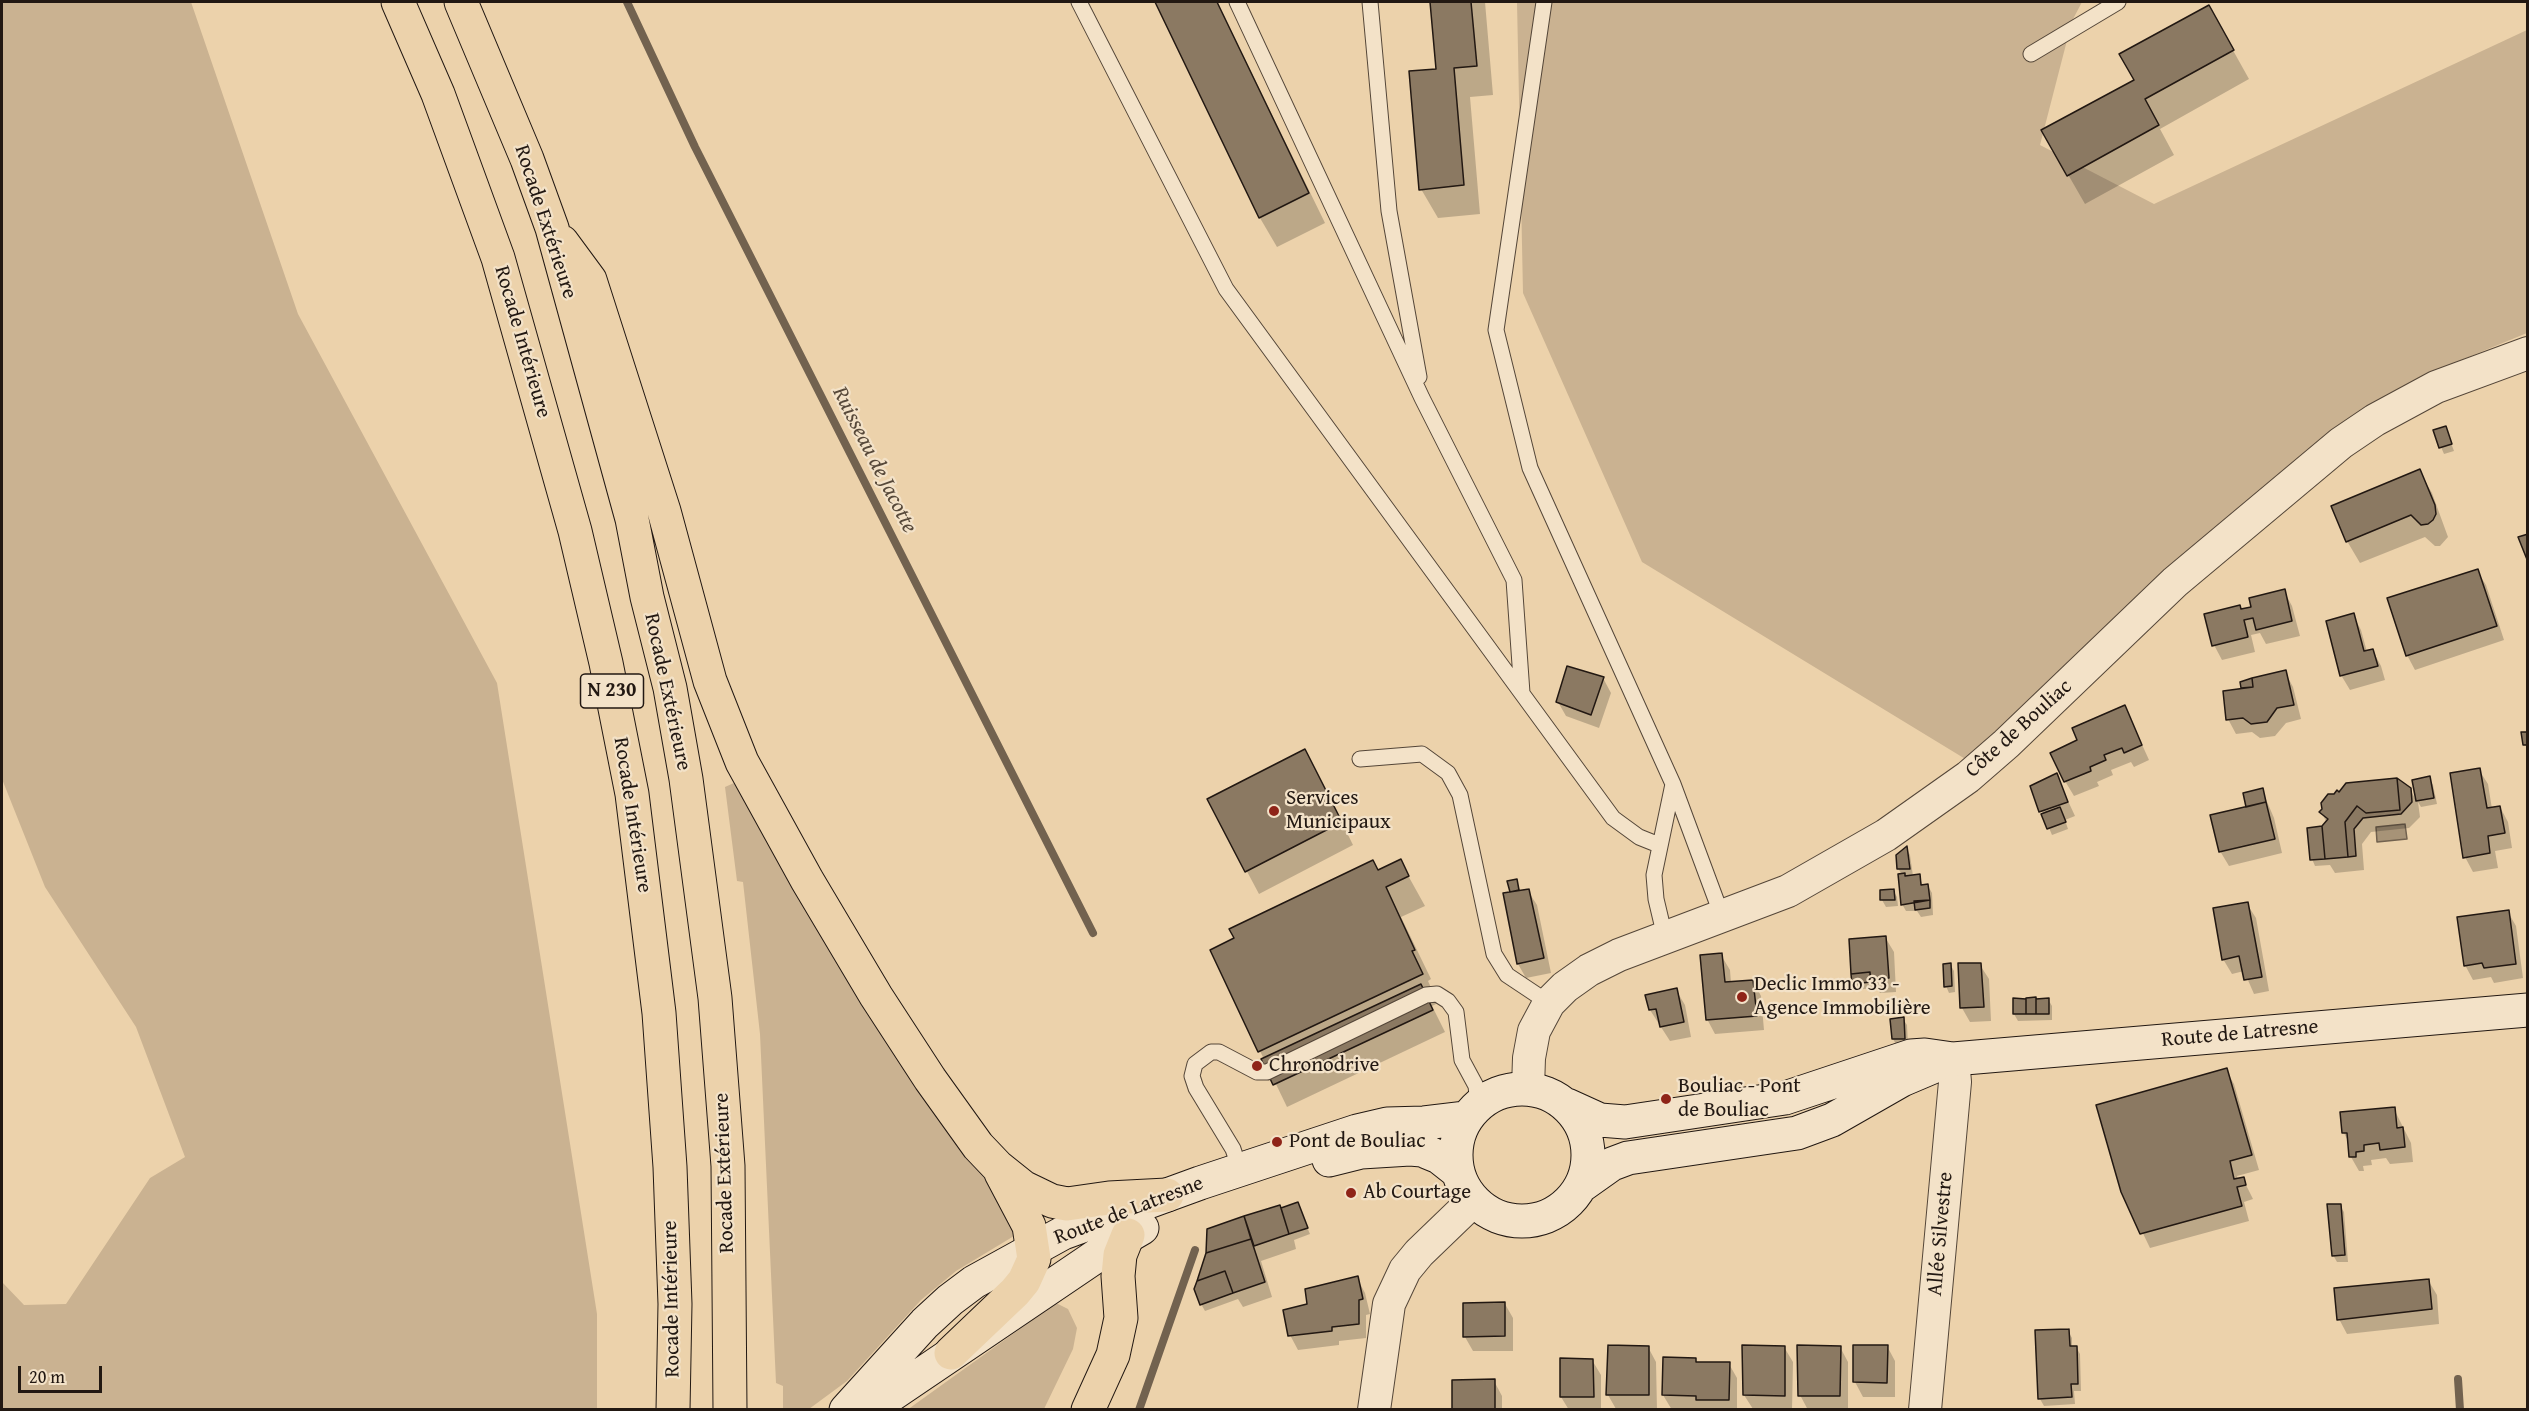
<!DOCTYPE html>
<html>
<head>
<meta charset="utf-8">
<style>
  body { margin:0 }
  #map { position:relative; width:2529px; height:1411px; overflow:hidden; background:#ecd2ab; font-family:"Gentium Book Plus",serif }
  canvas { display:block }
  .frame { position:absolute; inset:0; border:3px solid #221812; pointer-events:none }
  .scale { position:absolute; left:18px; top:1366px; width:84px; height:27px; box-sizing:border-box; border:3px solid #221812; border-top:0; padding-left:8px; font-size:18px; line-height:21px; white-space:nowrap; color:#221812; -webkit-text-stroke:4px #f3e2c8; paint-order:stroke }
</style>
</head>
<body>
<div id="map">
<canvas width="2529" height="1411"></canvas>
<div class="frame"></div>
<div class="scale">20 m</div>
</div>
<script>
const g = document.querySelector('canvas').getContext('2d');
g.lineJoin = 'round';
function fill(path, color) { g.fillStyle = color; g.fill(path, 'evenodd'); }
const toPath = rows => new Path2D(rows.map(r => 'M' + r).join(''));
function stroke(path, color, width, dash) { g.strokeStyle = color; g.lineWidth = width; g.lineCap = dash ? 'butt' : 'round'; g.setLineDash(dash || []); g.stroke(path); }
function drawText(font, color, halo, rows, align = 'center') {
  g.font = font + ' "Gentium Book Plus",serif'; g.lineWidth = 4.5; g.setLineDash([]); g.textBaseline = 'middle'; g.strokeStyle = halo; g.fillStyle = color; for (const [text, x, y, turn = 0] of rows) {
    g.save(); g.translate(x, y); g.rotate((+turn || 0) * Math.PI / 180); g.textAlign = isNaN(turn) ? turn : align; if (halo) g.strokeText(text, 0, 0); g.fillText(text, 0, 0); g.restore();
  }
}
fill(toPath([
  [2,2,191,2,298,314,497,683,597,1314,597,1409,2,1409,2,1282,24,1305,66,1304,150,1178,185,1157,136,1027,45,887,2,779],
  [1517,2,2082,2,2072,21,2040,145,2154,204,2527,30,2527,333,2420,377,2381,402,1967,760,1642,562,1523,293],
  [734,783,746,800,956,1139,1004,1202,1014,1223,1014,1236,956,1271,921,1300,847,1381,809,1409,783,1409,783,1386,776,1383,760,1034,743,882,737,881,725,787],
  [1056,1303,1068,1309,1077,1328,1073,1349,1044,1409,907,1410]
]), '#cab291');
const water = toPath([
  [2405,824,2407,839,2377,842,2376,827,2405,824]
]);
fill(water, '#a79377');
stroke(water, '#72624f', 1.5);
fill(toPath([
  [1157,2,1217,2,1325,223,1277,247,1260,218],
  [1431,2,1485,2,1493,95,1470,97,1480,214,1438,218,1421,189,1437,70],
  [2225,36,2249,79,2160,129,2174,155,2085,204,2043,131],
  [2445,427,2454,451,2444,454,2441,447],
  [2419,471,2432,493,2448,537,2440,546,2435,546,2425,537,2360,563,2347,541],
  [2477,571,2486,585,2504,640,2415,670,2407,655],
  [2284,591,2292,606,2300,636,2266,644,2260,633,2251,635,2255,652,2222,660,2214,645,2241,610,2252,608],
  [2353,615,2361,630,2367,652,2373,651,2381,666,2385,680,2350,690,2341,675],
  [2285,672,2293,687,2301,719,2286,723,2275,736,2260,738,2252,732,2236,734,2228,719,2244,690,2242,688],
  [1603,678,1611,693,1599,728,1566,716,1558,702],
  [2125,707,2149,760,2134,767,2131,762,2111,770,2113,775,2097,782,2099,786,2074,796,2065,781],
  [2479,770,2488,784,2492,809,2500,807,2508,822,2512,848,2495,851,2498,868,2473,872,2465,857],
  [1317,772,1353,845,1259,894,1209,800],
  [2056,775,2075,816,2065,820,2068,829,2052,835,2032,787],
  [2429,778,2433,785,2437,804,2421,807,2418,802,2420,817,2409,828,2371,832,2362,844,2364,870,2335,873,2330,865,2315,866,2312,859,2327,823,2321,812,2410,789,2417,802,2414,781],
  [2262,790,2274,818,2282,853,2229,866,2220,851],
  [1907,849,1910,855,1913,876,1919,876,1923,886,1928,886,1932,893,1933,915,1921,917,1917,911,1906,911,1902,904,1902,875,1898,868],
  [1400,861,1425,906,1401,917,1431,979,1428,981,1438,1003,1432,1006,1445,1032,1287,1107,1260,1051,1378,872],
  [1516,881,1521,892,1528,891,1537,905,1551,973,1526,978,1518,964,1511,891],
  [1893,890,1897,897,1898,906,1886,907,1882,900],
  [2247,904,2256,918,2269,991,2254,994,2244,971,2232,974,2223,959],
  [2508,912,2516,926,2523,978,2494,983,2491,977,2473,980,2465,965],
  [1885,937,1894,952,1896,992,1880,993,1876,987,1858,990,1854,983],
  [1721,955,1730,970,1731,983,1753,981,1761,996,1764,1030,1715,1034,1707,1019],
  [1950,964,1954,971,1955,992,1949,993,1946,986],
  [1980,965,1989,979,1991,1021,1970,1022,1962,1008],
  [1676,990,1685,1005,1691,1037,1670,1041,1650,1010],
  [2048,999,2052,1006,2052,1020,2018,1021,2014,1014],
  [1903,1019,1907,1025,1908,1045,1897,1046,1893,1039],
  [2226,1070,2234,1084,2259,1170,2237,1176,2238,1180,2243,1179,2253,1199,2244,1202,2249,1221,2150,1248,2123,1192],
  [2394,1109,2411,1143,2413,1162,2390,1164,2386,1158,2371,1160,2372,1165,2363,1166,2364,1171,2359,1171,2351,1157,2349,1143,2344,1133],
  [1297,1204,1310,1234,1294,1240,1296,1249,1261,1261,1272,1297,1243,1307,1238,1299,1205,1311,1201,1304,1208,1230,1279,1207,1281,1209],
  [2340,1206,2344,1212,2348,1262,2337,1262,2333,1255],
  [1357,1278,1365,1293,1370,1314,1366,1315,1366,1338,1339,1341,1339,1345,1298,1350,1290,1335,1309,1305],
  [2428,1280,2437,1295,2439,1324,2347,1334,2339,1319],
  [1505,1304,1513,1318,1513,1351,1473,1351,1465,1337],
  [2036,1331,2068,1331,2072,1338,2072,1348,2076,1347,2080,1354,2081,1391,2074,1391,2075,1404,2044,1406,2040,1399],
  [1887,1346,1895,1361,1895,1397,1863,1397,1855,1382],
  [1648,1347,1656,1362,1657,1410,1616,1409,1608,1395],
  [1784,1347,1793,1362,1792,1410,1753,1409,1744,1395],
  [1840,1347,1848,1362,1848,1410,1808,1410,1800,1395],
  [1664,1359,1695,1359,1697,1363,1729,1364,1737,1378,1737,1410,1672,1410,1663,1395],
  [1592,1360,1601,1375,1601,1410,1569,1410,1561,1397],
  [1494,1381,1502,1396,1502,1410,1454,1410]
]), '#0003');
stroke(toPath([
  [627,2,695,147,1093,933],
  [2458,1379,2460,1410],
  [1139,1410,1195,1250]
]), '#72624f', 8);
const building = toPath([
  [1155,2,1217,2,1309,193,1259,218,1155,2],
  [1430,2,1471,2,1477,66,1454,68,1464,185,1419,190,1409,71,1436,69,1430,2],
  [2209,5,2234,50,2145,99,2159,125,2067,176,2041,130,2134,80,2119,54,2209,5],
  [2446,426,2452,444,2439,448,2433,430,2446,426],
  [2420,469,2435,505,2436,514,2433,520,2428,524,2421,525,2411,515,2346,542,2331,506,2420,469],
  [2528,534,2528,562,2518,537,2528,534],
  [2478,569,2497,626,2406,656,2387,598,2478,569],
  [2285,589,2292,621,2256,630,2253,618,2244,620,2248,637,2212,646,2204,614,2240,605,2241,609,2251,607,2249,598,2285,589],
  [2354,613,2364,651,2373,649,2378,666,2340,676,2326,621,2354,613],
  [1567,666,1604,677,1591,715,1556,702,1567,666],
  [2286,670,2294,705,2277,708,2267,722,2251,724,2243,718,2226,720,2223,691,2253,687,2252,678,2286,670],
  [2252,678,2253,687,2241,688,2240,682,2252,678],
  [2125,705,2142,745,2124,753,2122,748,2104,755,2106,760,2090,767,2091,771,2064,782,2050,753,2077,740,2072,728,2125,705],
  [2521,732,2528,732,2528,745,2523,745,2521,732],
  [1305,749,1342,822,1245,872,1207,799,1305,749],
  [2480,768,2487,808,2500,806,2505,833,2488,836,2490,853,2463,858,2450,773,2480,768],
  [2057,773,2068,802,2039,812,2030,786,2057,773],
  [2430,776,2434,798,2416,801,2412,780,2430,776],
  [2397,778,2411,788,2412,802,2401,814,2363,818,2354,829,2356,856,2348,857,2345,822,2357,806,2366,813,2400,810,2397,778],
  [2397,778,2400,810,2366,813,2357,806,2345,822,2348,857,2325,859,2322,826,2328,819,2319,812,2322,809,2321,803,2328,794,2334,794,2337,790,2339,792,2346,783,2397,778],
  [2263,788,2266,802,2246,807,2243,793,2263,788],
  [2266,802,2275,839,2219,852,2210,815,2266,802],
  [2060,807,2066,822,2047,829,2041,814,2060,807],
  [2322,826,2325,859,2310,860,2307,828,2322,826],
  [1907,846,1910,869,1897,869,1896,855,1907,846],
  [1401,859,1409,876,1386,887,1415,950,1412,951,1423,974,1258,1052,1210,950,1234,938,1229,929,1373,860,1378,870,1401,859],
  [1905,873,1905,876,1920,874,1921,885,1928,884,1930,900,1901,905,1898,874,1905,873],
  [1517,879,1519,890,1510,892,1507,881,1517,879],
  [1529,889,1544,958,1517,964,1503,893,1529,889],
  [1894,889,1895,900,1880,900,1880,890,1894,889],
  [1930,900,1930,908,1915,910,1914,901,1930,900],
  [2248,902,2262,977,2244,980,2239,956,2222,960,2213,908,2248,902],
  [2509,910,2516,964,2484,968,2482,963,2464,966,2457,917,2509,910],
  [1886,936,1889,978,1870,979,1870,972,1851,974,1849,939,1886,936],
  [1722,953,1725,982,1753,980,1757,1016,1706,1020,1700,955,1722,953],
  [1951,963,1952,986,1944,987,1943,964,1951,963],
  [1958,963,1981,963,1984,1007,1960,1008,1958,963],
  [1870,972,1871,982,1852,984,1851,974,1870,972],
  [1421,984,1433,1010,1273,1085,1261,1059,1421,984],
  [1677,988,1684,1022,1660,1027,1656,1009,1649,1010,1645,995,1677,988],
  [2036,997,2036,1014,2026,1014,2026,998,2036,997],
  [2013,998,2026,999,2026,1014,2013,1014,2013,998],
  [2049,998,2049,1014,2036,1014,2036,999,2049,998],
  [1904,1017,1905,1039,1892,1039,1890,1019,1904,1017],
  [2227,1068,2252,1155,2230,1161,2234,1179,2244,1177,2246,1185,2237,1187,2242,1206,2140,1234,2121,1192,2096,1105,2227,1068],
  [2395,1107,2397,1128,2403,1127,2405,1147,2380,1150,2379,1143,2364,1145,2364,1151,2356,1152,2356,1157,2349,1157,2347,1133,2342,1133,2340,1112,2395,1107],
  [1298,1202,1308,1228,1289,1234,1281,1208,1298,1202],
  [2327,1204,2341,1204,2345,1255,2332,1256,2327,1204],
  [1280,1205,1289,1234,1254,1246,1244,1216,1280,1205],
  [1244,1216,1251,1239,1206,1253,1207,1229,1244,1216],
  [1251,1239,1265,1282,1233,1293,1225,1271,1197,1281,1206,1253,1251,1239],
  [1225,1271,1233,1293,1200,1305,1194,1289,1197,1281,1225,1271],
  [1358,1276,1363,1299,1359,1300,1359,1324,1332,1327,1332,1331,1288,1336,1283,1310,1307,1304,1305,1289,1358,1276],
  [2429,1279,2432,1309,2337,1320,2334,1288,2429,1279],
  [1505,1302,1505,1336,1463,1337,1463,1303,1505,1302],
  [2069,1329,2070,1346,2077,1346,2078,1384,2071,1384,2072,1397,2038,1399,2035,1330,2069,1329],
  [1608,1345,1649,1346,1649,1395,1606,1395,1608,1345],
  [1742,1345,1785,1346,1785,1396,1743,1395,1742,1345],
  [1797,1345,1841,1346,1840,1396,1798,1396,1797,1345],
  [1853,1345,1888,1345,1887,1383,1853,1382,1853,1345],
  [1663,1357,1696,1358,1696,1362,1730,1362,1729,1400,1696,1400,1696,1396,1662,1395,1663,1357],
  [1560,1358,1593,1359,1594,1397,1560,1397,1560,1358],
  [1495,1379,1495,1410,1452,1410,1452,1380,1495,1379]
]);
fill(building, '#8b7962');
stroke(building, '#221812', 1.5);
const lane = toPath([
  [1079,2,1226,289,1613,818,1639,837,1659,845],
  [1237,2,1422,398,1514,580,1522,693],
  [1370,2,1389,211,1419,377],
  [1544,2,1496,330,1530,468,1673,784,1722,916],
  [2031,54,2118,2],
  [1360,759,1422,754,1448,773,1460,795,1494,954,1507,975,1549,1003],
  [1665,937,1656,899,1654,875,1673,784],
  [1240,1170,1233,1149,1196,1088,1192,1076,1195,1064,1211,1052,1219,1052,1257,1072,1267,1072,1426,995,1437,994,1448,1001,1456,1012,1462,1060,1476,1086,1478,1104]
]);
const street = toPath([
  [1528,1088,1529,1058,1534,1031,1549,1003,1565,987,1589,970,1619,955,1788,891,1886,835,1968,777,2006,744,2175,582,2341,443,2375,420,2436,387,2528,353],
  [1374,1410,1389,1304,1405,1270,1419,1253,1473,1201],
  [1925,1410,1955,1082,1953,1059]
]);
const secondary = toPath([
  '1456 1155a66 66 0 1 1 132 0a66 66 0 1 1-132 0Z',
  [1567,1105,1600,1120,1625,1122,1785,1098,1911,1056,1925,1055,1953,1059,2528,1010],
  [1329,1160,1361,1152,1410,1149,1422,1150,1439,1157,1458,1172],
  [1581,1186,1612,1164,1628,1158,1797,1133,1832,1120,1902,1080,1935,1066],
  [846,1410,925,1323,950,1300,974,1282,1063,1233,1200,1183,1357,1131,1387,1124,1424,1123,1466,1118],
  [869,1410,1111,1246,1142,1228]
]);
const highway = toPath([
  [398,2,438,94,498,258,575,531,606,663,632,794,659,1013,670,1167,675,1304,673,1410],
  [461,2,527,159,552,228,632,519,647,597,670,688,686,779,715,998,728,1166,730,1410],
  [562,242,590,280,664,511,710,681,742,762,807,880,876,996,930,1079,978,1146,998,1167,1023,1187,1052,1201,1067,1204,1109,1198,1167,1195],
  [951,1353,1015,1292,1024,1281,1034,1259,1029,1226,1001,1173],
  [1088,1410,1113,1355,1121,1318,1118,1276,1120,1255,1128,1235]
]);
stroke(lane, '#544638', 17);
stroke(street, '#544638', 34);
stroke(secondary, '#221812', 35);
stroke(highway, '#221812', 35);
stroke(lane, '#f3e2c8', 15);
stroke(street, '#f3e2c8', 32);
stroke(secondary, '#f3e2c8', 33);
stroke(highway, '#ecd2ab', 33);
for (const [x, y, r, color] of [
  [1274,811,6,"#8f2418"],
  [1742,997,6,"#8f2418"],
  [1257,1066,6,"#8f2418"],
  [1666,1099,6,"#8f2418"],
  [1277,1142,6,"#8f2418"],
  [1351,1193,6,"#8f2418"]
]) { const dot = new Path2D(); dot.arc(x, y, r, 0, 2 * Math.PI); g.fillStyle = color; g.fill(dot); stroke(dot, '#f3e2c8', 2); }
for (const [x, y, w] of [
  [612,691,63]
]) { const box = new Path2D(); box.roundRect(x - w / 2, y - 17, w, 34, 4.5); g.fillStyle = '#f3e2c8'; g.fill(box); stroke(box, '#221812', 1.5); }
drawText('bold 20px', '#221812', null, [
  ["N 230",612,691]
]);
drawText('21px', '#221812', '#f3e2c8', [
  ["Rocade Extérieure",545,222,72],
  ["Rocade Intérieure",522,342,74],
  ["Rocade Extérieure",667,692,78],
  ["Côte de Bouliac",2019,729,-42],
  ["Rocade Intérieure",632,815,81],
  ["Route de Latresne",2240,1034,-5],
  ["Rocade Extérieure",725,1173,-92],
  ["Route de Latresne",1129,1211,-21],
  ["Allée Silvestre",1941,1234,-85],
  ["Rocade Intérieure",672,1299,-91]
]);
drawText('21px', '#221812', '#f3e2c8', [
  ["Services",1286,799],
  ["Municipaux",1286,823],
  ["Declic Immo 33 -",1754,985],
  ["Agence Immobilière",1754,1009],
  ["Chronodrive",1269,1066],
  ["Bouliac - Pont",1678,1087],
  ["de Bouliac",1678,1111],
  ["Pont de Bouliac",1289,1142],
  ["Ab Courtage",1363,1193]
], 'left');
drawText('italic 22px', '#57493a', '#f3e2c8', [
  ["Ruisseau de Jacotte",874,460,63]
]);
</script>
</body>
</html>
